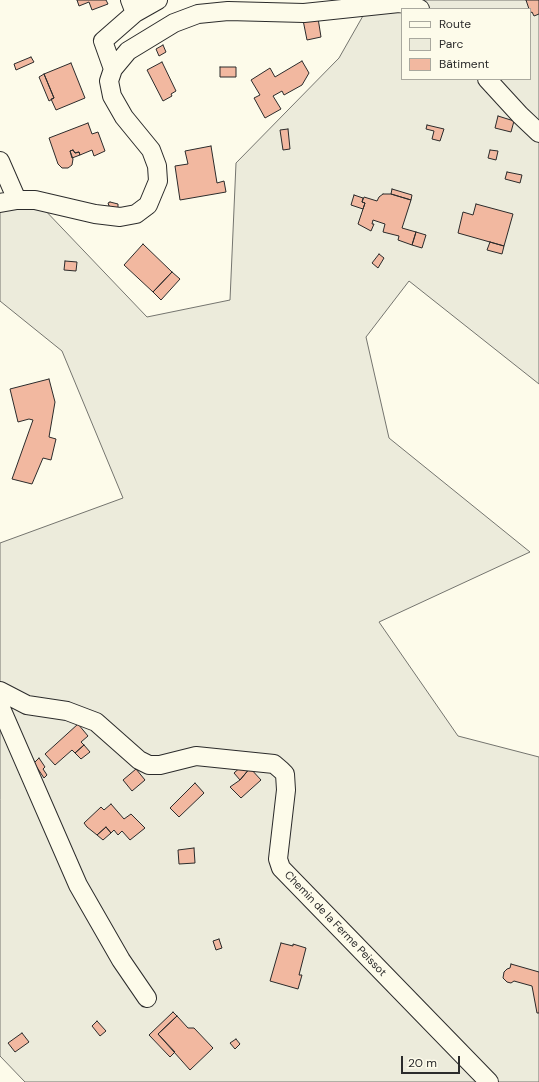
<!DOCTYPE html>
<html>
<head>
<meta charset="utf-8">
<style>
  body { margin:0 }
  #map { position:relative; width:539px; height:1082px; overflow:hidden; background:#fdfbea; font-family:"DM Sans",sans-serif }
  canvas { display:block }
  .legend { position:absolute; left:401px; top:8px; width:130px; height:72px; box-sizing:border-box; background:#fdfbea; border:1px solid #a9a89e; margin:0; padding:5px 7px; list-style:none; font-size:12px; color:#2b2b2b }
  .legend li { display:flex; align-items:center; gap:8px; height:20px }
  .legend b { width:20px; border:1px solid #a9a89e }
  .scale { position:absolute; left:401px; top:1056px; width:59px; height:18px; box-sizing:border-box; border:2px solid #2b2b2b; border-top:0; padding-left:5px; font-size:12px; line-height:14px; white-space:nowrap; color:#2b2b2b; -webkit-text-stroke:3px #fdfbea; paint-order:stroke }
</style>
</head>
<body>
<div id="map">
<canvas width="539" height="1082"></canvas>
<ul class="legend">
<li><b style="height:5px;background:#fdfbea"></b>Route</li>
<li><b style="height:11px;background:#ecebdb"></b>Parc</li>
<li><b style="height:11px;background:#f2b8a0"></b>Bâtiment</li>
</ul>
<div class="scale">20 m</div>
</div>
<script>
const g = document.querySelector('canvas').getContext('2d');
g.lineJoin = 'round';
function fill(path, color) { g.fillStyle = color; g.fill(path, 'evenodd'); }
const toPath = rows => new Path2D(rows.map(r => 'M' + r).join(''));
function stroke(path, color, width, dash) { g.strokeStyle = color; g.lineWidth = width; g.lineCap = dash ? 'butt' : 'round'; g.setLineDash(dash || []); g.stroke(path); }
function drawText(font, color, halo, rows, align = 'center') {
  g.font = font + ' "DM Sans",sans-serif'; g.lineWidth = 3; g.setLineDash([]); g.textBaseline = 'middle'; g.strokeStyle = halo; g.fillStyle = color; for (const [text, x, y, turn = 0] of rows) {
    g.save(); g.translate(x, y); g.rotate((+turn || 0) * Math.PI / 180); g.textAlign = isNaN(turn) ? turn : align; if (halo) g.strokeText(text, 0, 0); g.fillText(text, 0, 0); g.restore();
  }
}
const green = toPath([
  [372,0,539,0,539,384,409,281,366,337,389,438,530,552,379,622,458,736,539,757,539,1082,25,1082,0,1056,0,543,123,498,62,351,0,301,0,210,41,206,147,317,230,300,236,163,339,58,372,0],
  [402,9,530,9,530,79,402,79,402,9]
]);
fill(green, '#ecebdb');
stroke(green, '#74746e', 1);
const building = toPath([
  [77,0,106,0,108,4,92,10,89,2,79,6,77,0],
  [526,0,539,0,539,14,534,16,532,12,530,13,530,9,529,9,526,0],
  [318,18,321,37,307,40,303,20,318,18],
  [163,45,166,52,159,56,156,49,163,45],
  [31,57,34,62,16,70,14,64,31,57],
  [302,61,309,73,302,85,284,95,282,91,273,96,281,109,265,118,254,98,260,95,251,80,270,68,275,77,302,61],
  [162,62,176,91,171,94,172,96,163,101,147,70,162,62],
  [71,63,85,98,56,110,51,99,54,98,44,74,71,63],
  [220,67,236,67,236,77,220,77,220,67],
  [44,74,54,98,49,101,39,77,44,74],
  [498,116,514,121,511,132,495,128,498,116],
  [88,123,92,134,98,132,105,151,94,156,92,150,80,155,79,152,75,153,73,150,70,151,73,159,72,165,68,168,62,168,58,164,49,138,88,123],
  [427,125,444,129,440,141,432,139,434,131,426,129,427,125],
  [288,129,290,149,283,150,280,130,288,129],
  [211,146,217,183,224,181,226,192,180,200,175,166,188,164,185,151,211,146],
  [73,150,75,153,79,152,80,155,72,158,70,151,73,150],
  [490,150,498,151,496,160,488,158,490,150],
  [507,172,522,175,520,183,505,179,507,172],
  [392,189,412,195,411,200,391,194,392,189],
  [383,194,391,194,411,200,402,228,416,232,412,245,398,240,399,236,383,232,385,224,373,220,372,224,374,224,371,231,358,224,365,203,362,202,364,197,377,201,379,197,383,194],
  [354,195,363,198,362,202,365,203,363,209,351,205,354,195],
  [110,202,118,204,118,209,109,206,108,203,110,202],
  [476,204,513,214,504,246,458,233,463,212,473,215,476,204],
  [416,232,426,235,422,248,412,245,416,232],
  [490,242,504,246,502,254,487,250,490,242],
  [143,244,172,272,153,292,124,265,143,244],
  [379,254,384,258,378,268,372,263,379,254],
  [65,261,77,262,76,271,64,270,65,261],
  [172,272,180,279,161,300,153,292,172,272],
  [49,379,55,402,49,437,56,439,51,460,43,458,32,484,12,479,33,420,29,419,18,422,10,389,49,379],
  [78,724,88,736,81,742,84,745,75,753,72,750,55,765,45,754,78,724],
  [84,745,90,752,81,759,75,753,84,745],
  [39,758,45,767,43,769,47,775,44,778,34,763,39,758],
  [243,765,250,768,240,780,234,773,243,765],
  [250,768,261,780,241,798,230,787,240,780,250,768],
  [136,769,145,780,132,791,123,780,136,769],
  [195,783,204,793,179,817,170,808,195,783],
  [111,804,124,819,131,814,145,828,130,840,122,831,118,835,114,830,111,833,106,827,97,835,87,827,84,823,101,807,104,810,111,804],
  [106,827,111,833,103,840,97,835,106,827],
  [194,848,195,863,179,864,178,850,194,848],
  [219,939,222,948,216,950,213,941,219,939],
  [281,943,293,946,293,944,306,948,299,975,302,975,298,989,270,981,281,943],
  [511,964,539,972,539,1013,537,1013,532,986,514,981,511,983,507,982,503,978,504,972,507,969,510,968,511,964],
  [173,1012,177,1016,158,1034,175,1052,170,1057,149,1035,173,1012],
  [177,1016,188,1028,194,1028,213,1048,190,1070,158,1034,177,1016],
  [97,1021,106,1031,100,1036,92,1026,97,1021],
  [22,1033,29,1042,15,1052,8,1043,22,1033],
  [236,1039,240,1044,235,1049,230,1043,236,1039]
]);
fill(building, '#f2b8a0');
stroke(building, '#2b2b2b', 1);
const minor = toPath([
  [135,13,158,0],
  [113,69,103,41,135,13,130,0],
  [487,79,520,115,539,133],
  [0,161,17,200],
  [0,203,17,200,35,200,95,214,120,217,136,214,148,205,158,181,157,166,151,150,124,117,112,96,109,81,113,69,128,51,174,23,198,14,228,11,304,13,399,3,411,5,420,9],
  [0,691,27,705,67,711,96,722,139,760,149,765,160,765,196,756,274,764,281,770,285,774,286,790,278,859,281,868,489,1082],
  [0,706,78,885,121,960,147,998]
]);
stroke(minor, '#2b2b2b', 20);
stroke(minor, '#fdfbea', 18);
drawText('11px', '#2b2b2b', '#fdfbea', [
  ["Chemin de la Ferme Peissot",335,924,46]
]);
</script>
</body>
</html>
